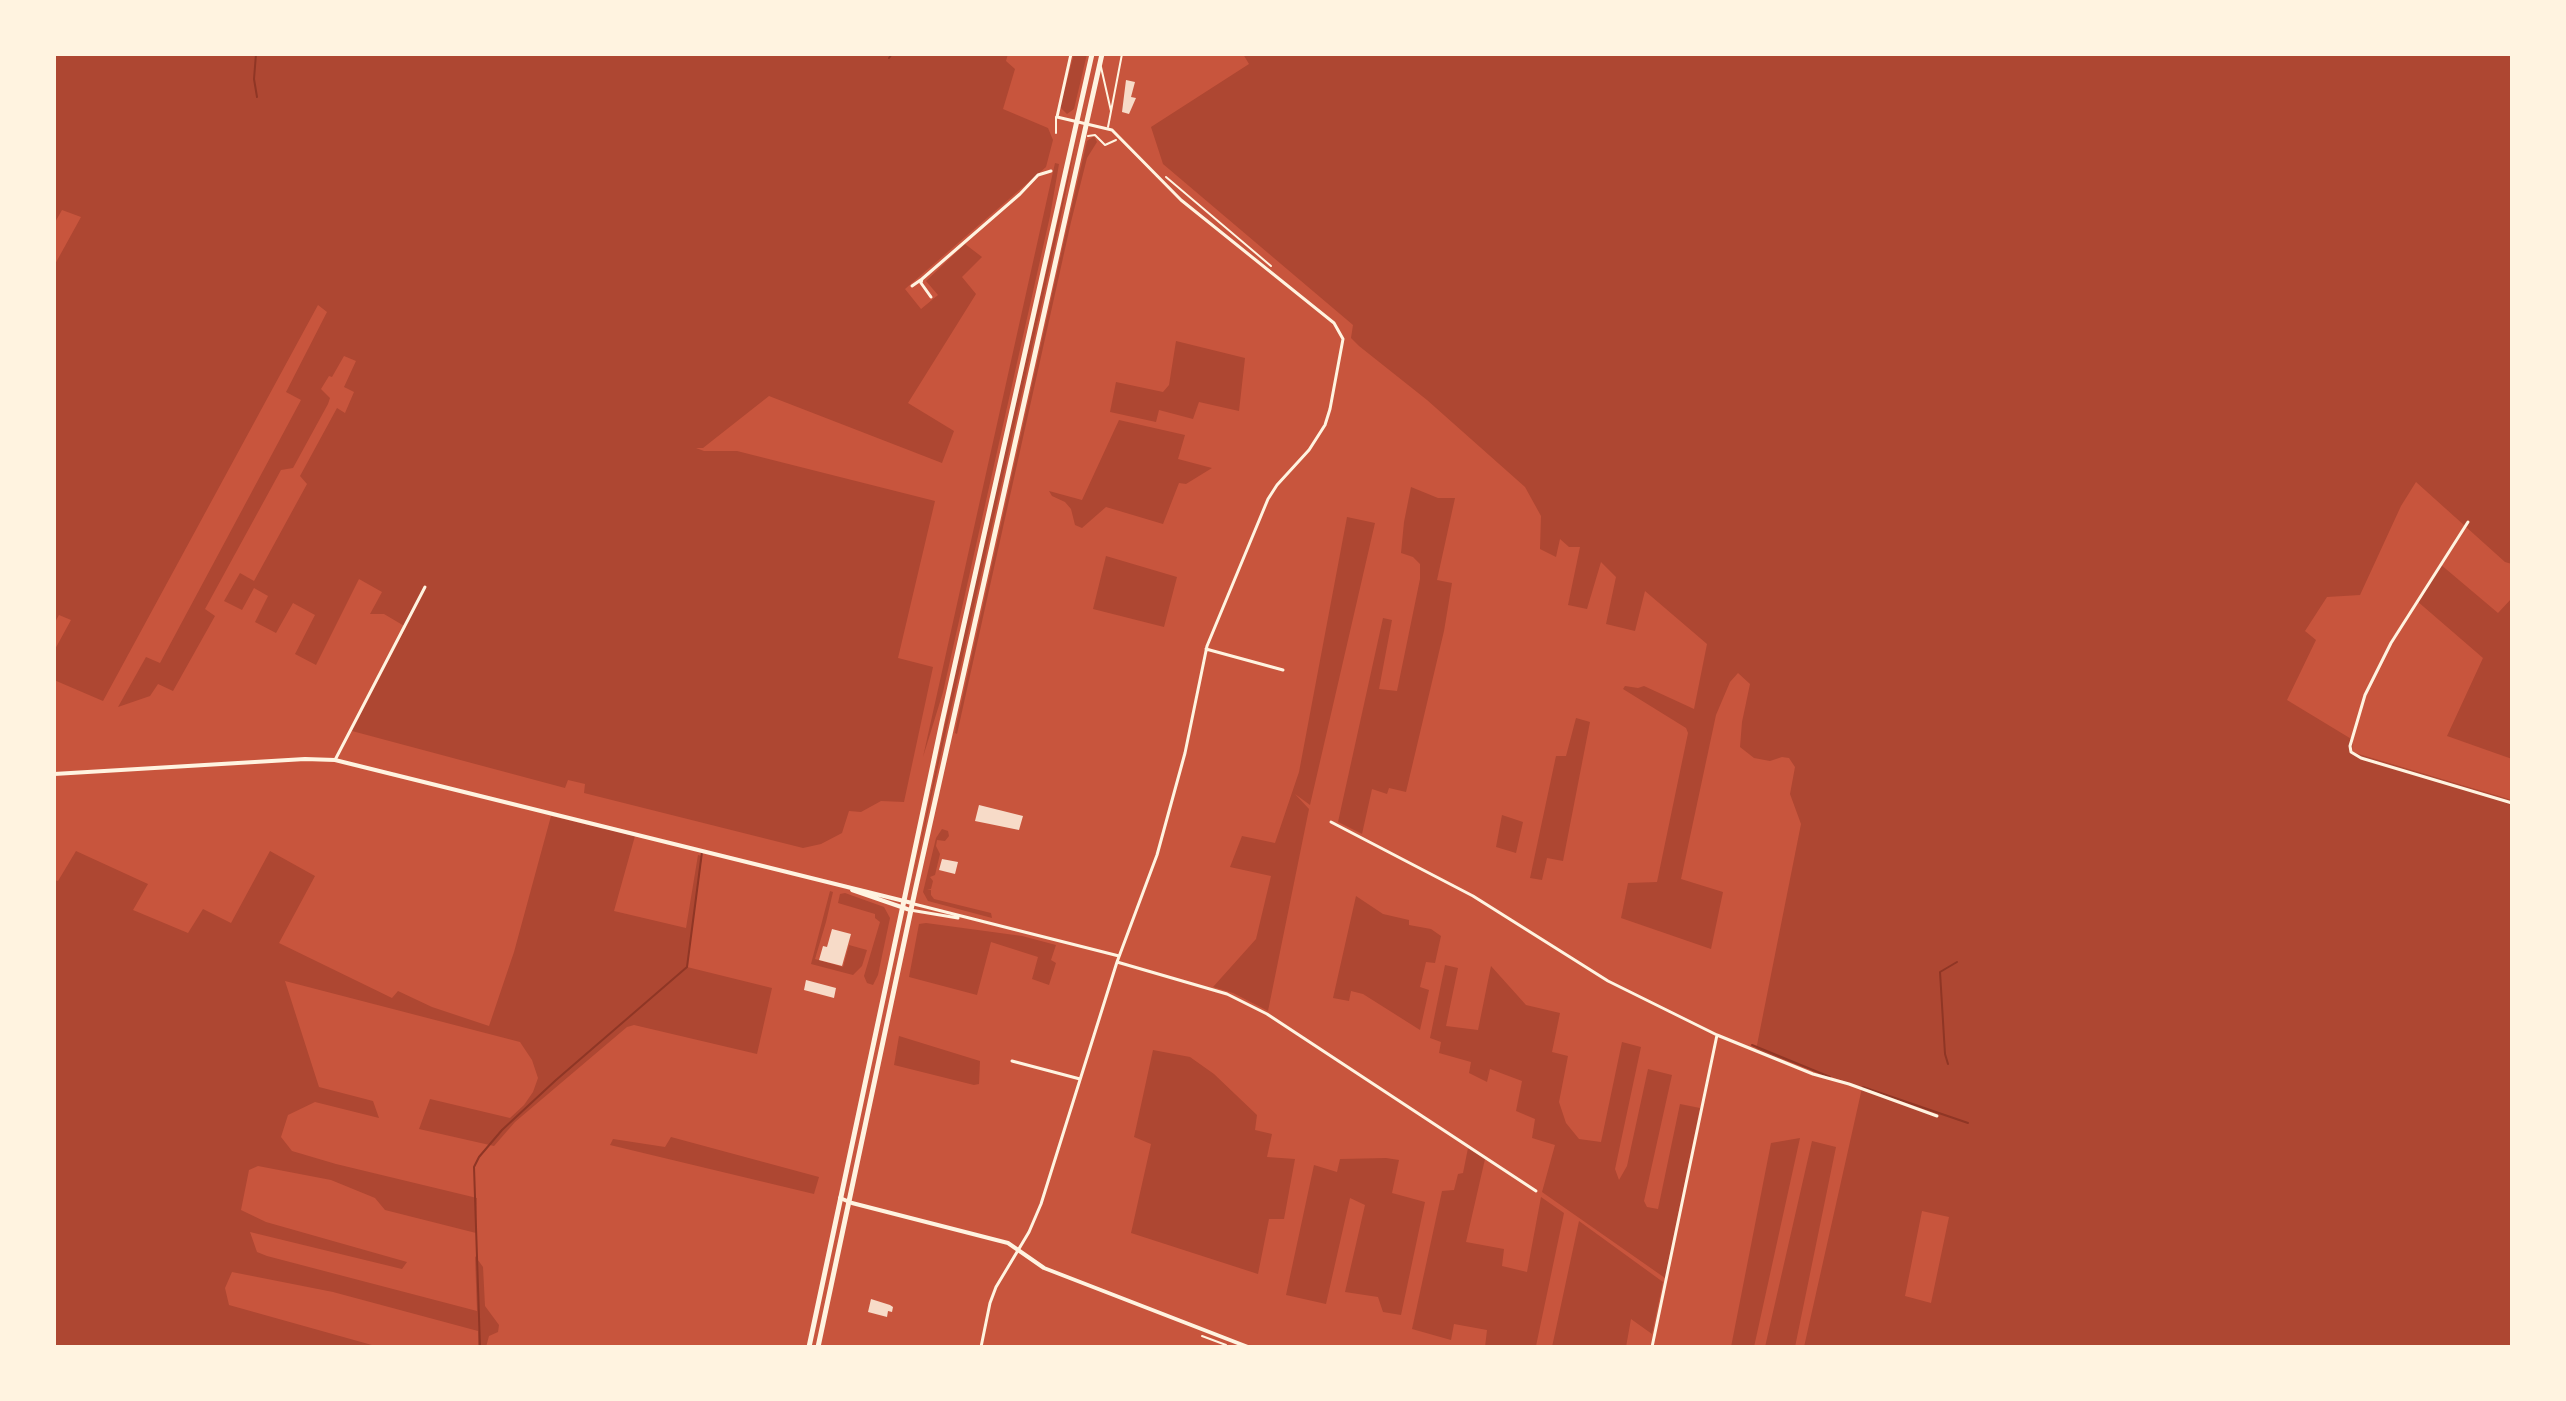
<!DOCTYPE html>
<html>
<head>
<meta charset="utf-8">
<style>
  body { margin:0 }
  #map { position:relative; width:2566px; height:1401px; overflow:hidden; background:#c8553d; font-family:"Zilla Slab",serif }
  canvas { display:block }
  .frame { position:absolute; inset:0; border:56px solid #fff3e0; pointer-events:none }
</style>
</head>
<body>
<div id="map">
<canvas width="2566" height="1401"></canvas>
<div class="frame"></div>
</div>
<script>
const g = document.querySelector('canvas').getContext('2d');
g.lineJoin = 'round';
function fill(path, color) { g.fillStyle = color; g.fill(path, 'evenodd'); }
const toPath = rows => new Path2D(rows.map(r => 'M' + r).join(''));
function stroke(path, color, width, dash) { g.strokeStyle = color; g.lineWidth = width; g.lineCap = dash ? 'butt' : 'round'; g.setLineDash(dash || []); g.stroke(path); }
fill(toPath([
  [54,54,1008,54,1006,61,1015,69,1003,109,1048,128,1053,140,1046,167,905,289,921,309,938,295,926,281,965,244,982,257,962,277,976,294,908,403,954,431,942,463,769,396,703,448,696,448,704,451,737,451,935,501,898,658,933,667,904,802,881,801,861,812,849,811,842,833,821,844,803,848,584,793,585,784,568,780,565,788,352,731,406,627,384,614,370,614,382,592,359,579,316,665,295,654,315,615,293,603,276,633,255,622,268,596,254,588,242,610,224,601,240,573,254,581,307,484,300,476,337,408,345,413,354,392,344,387,356,361,344,356,332,377,329,376,321,389,330,398,328,404,293,468,281,470,205,609,215,616,173,691,158,684,150,696,118,707,146,657,160,663,301,400,286,392,327,312,318,305,103,701,54,680,54,651,71,620,59,615,54,624,54,266,81,217,62,210,54,224],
  [1074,54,1087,54,1074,109,1067,114,1060,107],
  [1243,54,2512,54,2512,564,2505,562,2416,482,2401,506,2360,595,2327,597,2305,631,2316,640,2287,700,2353,740,2352,752,2512,800,2512,1347,1804,1347,1862,1088,1756,1050,1801,824,1790,794,1795,767,1789,758,1782,757,1770,761,1754,758,1740,747,1742,722,1750,684,1738,673,1730,682,1716,715,1681,879,1723,892,1711,949,1621,918,1628,883,1657,882,1688,733,1686,728,1623,689,1625,686,1638,688,1644,686,1694,709,1707,644,1645,591,1635,631,1606,624,1616,577,1601,562,1587,609,1568,605,1580,547,1569,547,1560,539,1556,557,1540,549,1541,516,1525,487,1427,400,1359,346,1351,338,1353,325,1163,164,1151,127,1249,64],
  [1922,1211,1949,1217,1931,1303,1905,1296],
  [1094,136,1097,142,1087,158,1071,222,957,734,955,733,956,726,1069,218,1087,141],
  [1077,137,1056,240,911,888,970,604],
  [1055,163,1059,164,1050,216,943,692,923,757],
  [1176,341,1245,358,1239,411,1199,402,1193,419,1159,410,1156,422,1110,412,1116,382,1163,392,1169,385],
  [1119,420,1185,435,1178,459,1212,468,1186,484,1179,483,1163,524,1106,507,1082,528,1075,525,1071,509,1065,502,1052,496,1049,491,1082,500],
  [1411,487,1438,498,1455,498,1437,580,1452,583,1444,631,1406,792,1389,788,1387,794,1372,789,1362,834,1338,822,1383,618,1392,620,1379,689,1397,691,1420,579,1420,564,1413,557,1401,553,1404,522],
  [1347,517,1375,523,1310,805,1295,794,1309,809,1268,1011,1233,993,1213,987,1256,939,1271,876,1230,867,1242,836,1275,843,1299,772],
  [1106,556,1177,577,1164,627,1093,609],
  [2440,564,2498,613,2512,598,2512,759,2447,736,2483,658,2417,601],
  [1576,718,1590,722,1563,861,1547,858,1542,880,1530,878,1556,756,1566,756],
  [1502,815,1523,822,1516,853,1496,847],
  [551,816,635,836,614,911,686,928,698,855,702,856,687,967,772,988,757,1054,634,1025,627,1027,515,1122,494,1146,419,1129,430,1099,510,1118,524,1105,533,1092,538,1078,532,1060,520,1042,285,981,319,1087,373,1101,379,1118,315,1102,288,1115,281,1137,292,1151,336,1164,477,1198,476,1233,385,1210,375,1198,331,1180,258,1166,249,1170,241,1210,266,1222,407,1262,402,1269,250,1232,257,1252,267,1256,477,1311,475,1256,483,1267,485,1306,499,1325,498,1332,489,1336,486,1347,478,1347,478,1331,333,1292,232,1272,225,1288,229,1305,379,1347,54,1347,54,880,58,881,76,851,148,884,133,910,188,933,203,909,231,923,270,851,315,876,279,943,392,998,398,991,432,1007,489,1026,514,952],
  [942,829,948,831,949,836,945,841,937,840,936,846,940,854,935,875,930,877,933,881,931,889,927,890,931,890,931,895,934,899,991,913,992,918,928,901,923,892,936,838],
  [830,891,833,892,826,922,815,959,843,967,849,945,867,950,862,966,853,975,811,964],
  [845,893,884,907,890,918,878,975,873,985,867,983,864,976,880,922,875,918,875,914,838,903,840,894],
  [1356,896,1383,914,1409,920,1409,925,1431,929,1441,936,1435,963,1426,962,1420,987,1429,990,1420,1030,1363,994,1351,991,1349,1001,1333,998],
  [926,923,1022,936,1056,945,1051,960,1056,963,1049,985,1032,979,1038,957,991,942,977,995,909,977,919,924],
  [1445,965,1458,968,1446,1026,1478,1030,1491,966,1526,1005,1560,1013,1552,1052,1568,1056,1559,1102,1566,1123,1579,1139,1601,1142,1622,1042,1641,1047,1615,1169,1619,1180,1627,1166,1648,1069,1672,1075,1644,1201,1647,1207,1658,1209,1680,1104,1700,1108,1665,1278,1542,1192,1555,1145,1532,1138,1535,1119,1516,1111,1522,1081,1490,1069,1487,1082,1469,1073,1471,1062,1439,1053,1441,1042,1430,1038],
  [899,1036,980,1061,979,1084,974,1085,894,1065],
  [1153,1050,1190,1057,1214,1074,1257,1115,1255,1130,1272,1134,1267,1157,1295,1159,1284,1219,1269,1219,1258,1274,1131,1233,1151,1144,1134,1137],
  [671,1137,819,1177,814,1194,610,1145,613,1139,665,1147],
  [1800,1138,1754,1347,1731,1347,1771,1143],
  [1812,1141,1836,1147,1795,1347,1765,1347],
  [1468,1148,1485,1159,1466,1242,1504,1249,1502,1266,1527,1272,1541,1197,1564,1213,1536,1346,1539,1347,1485,1347,1487,1330,1454,1324,1451,1340,1412,1329,1442,1191,1454,1190,1458,1174,1463,1173],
  [1386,1158,1399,1160,1392,1193,1425,1202,1401,1315,1383,1312,1378,1297,1345,1292,1365,1205,1350,1198,1326,1304,1286,1295,1314,1165,1337,1172,1340,1159],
  [1579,1221,1663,1282,1652,1334,1631,1319,1626,1347,1552,1347]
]), '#ae4732');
stroke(toPath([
  [256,54,254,79,257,97],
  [889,58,892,54],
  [1752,1045,1830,1077],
  [1948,1064,1945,1054,1940,972,1957,962],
  [1863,1087,1968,1123],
  [480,1347,474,1167,479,1157,502,1130,556,1080,687,967,702,852]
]), '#8f3625', 2);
fill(toPath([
  [1126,80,1135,82,1131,97,1136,98,1129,114,1122,112],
  [979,805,1023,816,1019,830,975,821],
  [942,859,958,862,955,874,939,870],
  [832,929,851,934,842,966,819,960,823,946,827,947],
  [806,980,836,988,834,998,804,990],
  [871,1299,890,1305,893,1307,892,1312,888,1311,887,1317,868,1312]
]), '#f7dbc8');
stroke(toPath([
  [1088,136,1095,135,1105,145,1116,140],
  [1166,177,1271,266],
  [1202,1336,1226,1345]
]), '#fff3e0', 2);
stroke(toPath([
  [1101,67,1111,111],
  [1108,127,1122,54],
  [1056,133,1056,117]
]), '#fff3e0', 2);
stroke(toPath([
  [912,286,922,279],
  [931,297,921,283,922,279,1020,194,1038,175,1051,171],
  [2468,522,2391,643,2365,695,2350,746,2351,752,2361,758,2512,803],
  [1206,649,1283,670],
  [335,760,425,587],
  [1331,822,1473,896,1608,981,1717,1035,1652,1347],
  [914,904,1119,956],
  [910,910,958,918],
  [1117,962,1227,994,1267,1014,1536,1191],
  [1717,1035,1813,1074,1849,1084,1937,1116],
  [1012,1061,1080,1079],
  [981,1347,990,1303,996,1287,1029,1232,1041,1204,1117,962,1157,855,1185,753,1207,646,1268,499,1277,485,1309,450,1325,425,1330,409,1343,339,1334,323,1181,200,1112,130,1057,117,1071,54]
]), '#fff3e0', 3);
stroke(toPath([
  [54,774,305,759,335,760,912,903],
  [852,890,910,910],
  [840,1198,852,1203,1008,1243,1044,1268,1248,1347]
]), '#fff3e0', 4);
stroke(toPath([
  [809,1347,942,722,1092,54],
  [818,1347,915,891,1102,54]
]), '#fff3e0', 5);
</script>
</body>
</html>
